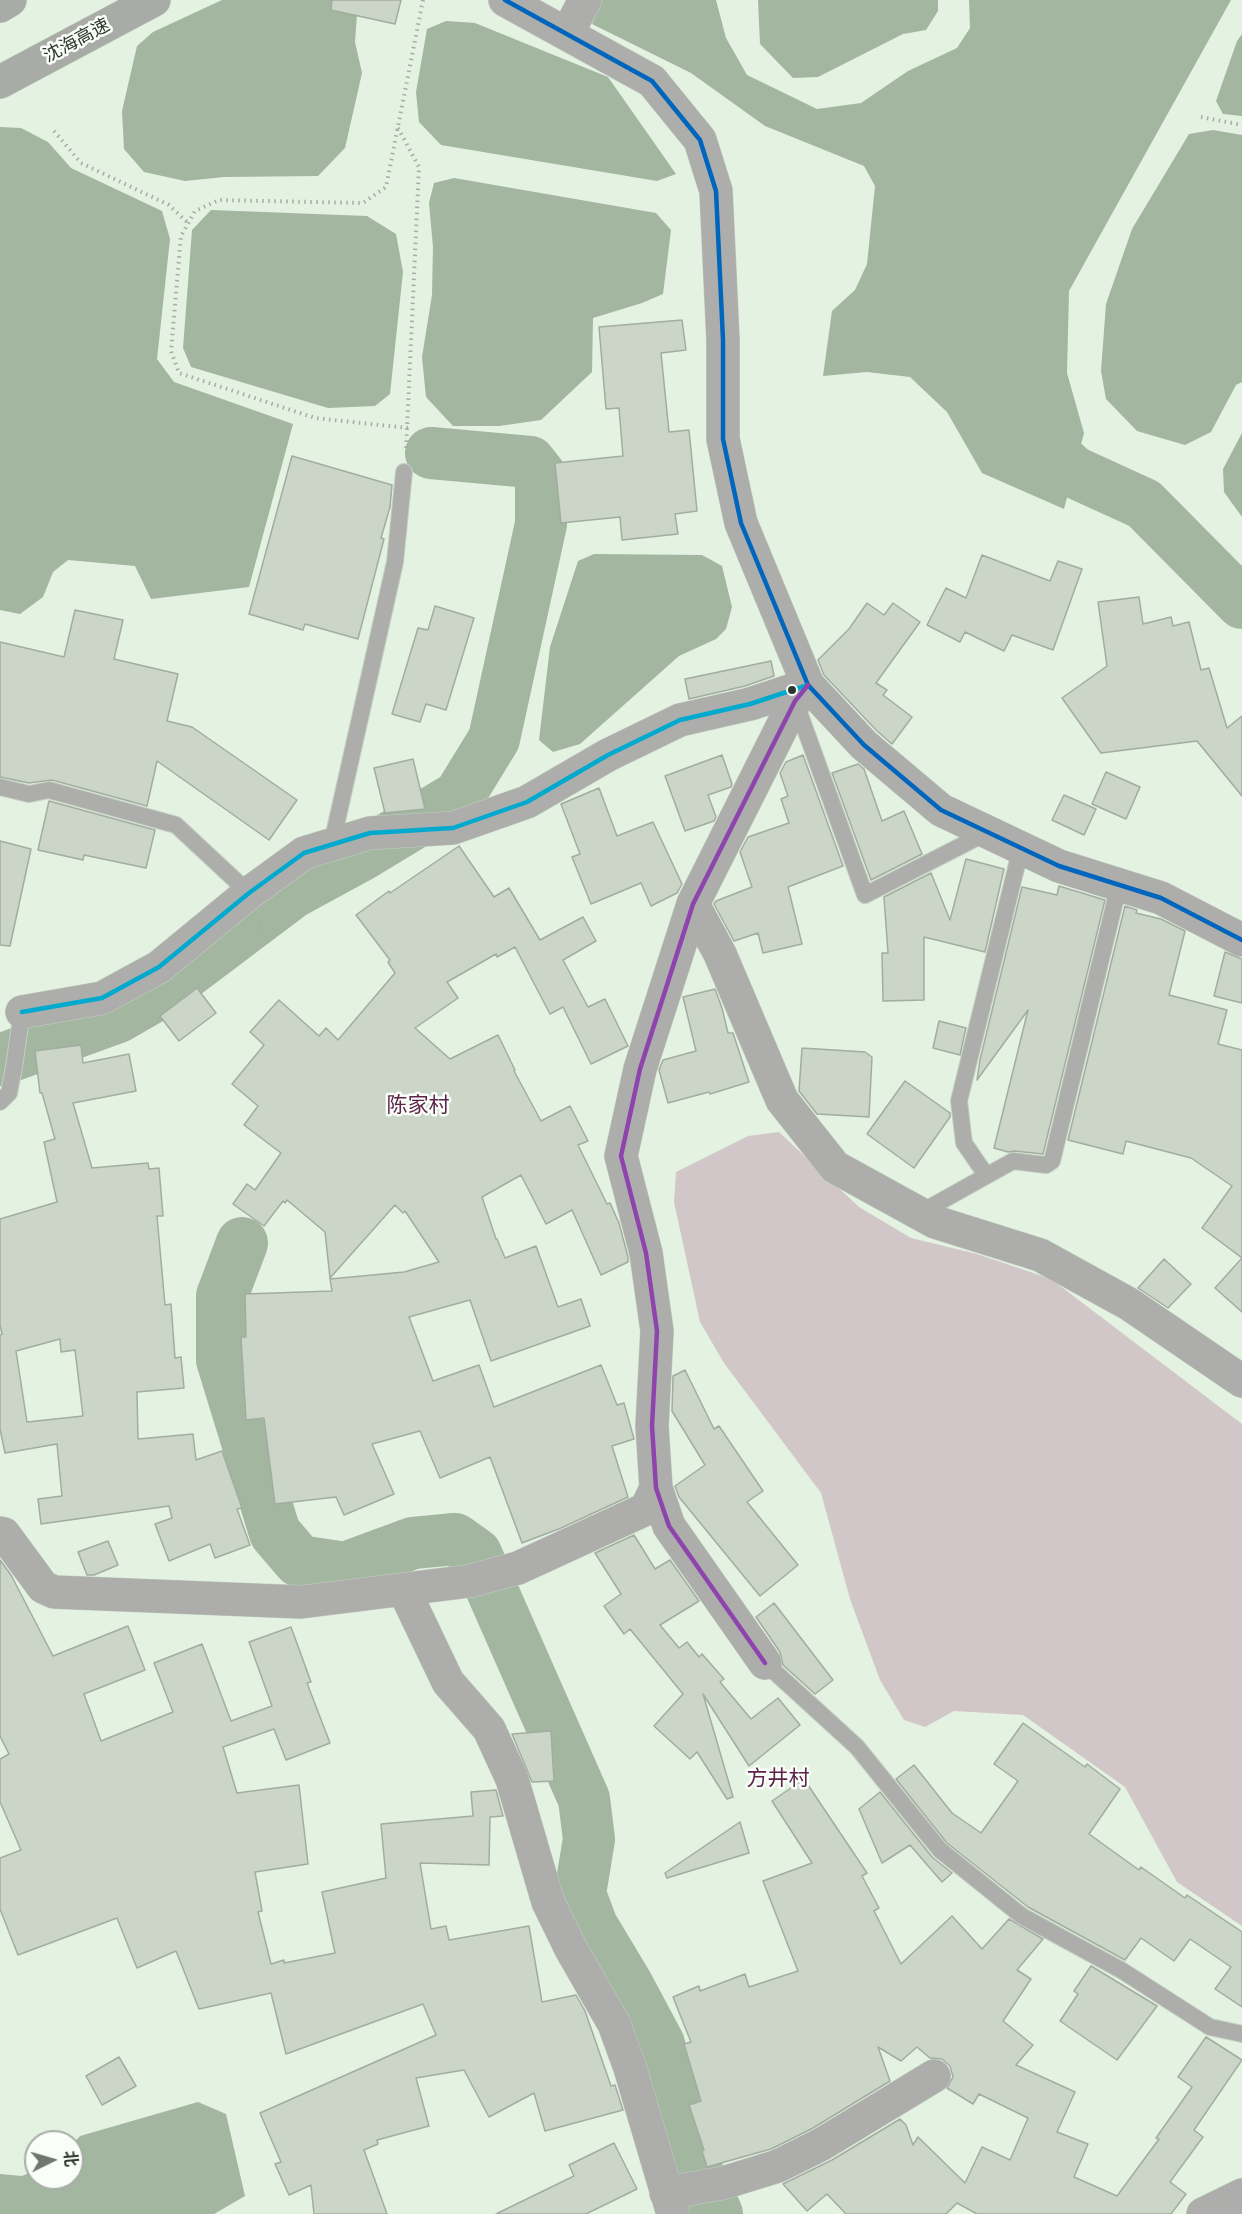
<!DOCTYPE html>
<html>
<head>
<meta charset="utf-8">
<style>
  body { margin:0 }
  #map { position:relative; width:1242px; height:2214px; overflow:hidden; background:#e3f2e1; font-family:"Fira Sans","Noto Sans SC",sans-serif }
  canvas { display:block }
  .north { position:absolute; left:24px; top:2130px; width:60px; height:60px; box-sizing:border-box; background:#f9fef8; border:2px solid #a7aea6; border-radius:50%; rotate:85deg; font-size:16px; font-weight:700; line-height:24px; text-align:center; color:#2c362b }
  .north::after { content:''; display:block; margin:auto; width:21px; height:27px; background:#6c786b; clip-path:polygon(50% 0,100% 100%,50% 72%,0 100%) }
</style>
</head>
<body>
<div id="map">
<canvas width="1242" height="2214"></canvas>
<div class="north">北</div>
</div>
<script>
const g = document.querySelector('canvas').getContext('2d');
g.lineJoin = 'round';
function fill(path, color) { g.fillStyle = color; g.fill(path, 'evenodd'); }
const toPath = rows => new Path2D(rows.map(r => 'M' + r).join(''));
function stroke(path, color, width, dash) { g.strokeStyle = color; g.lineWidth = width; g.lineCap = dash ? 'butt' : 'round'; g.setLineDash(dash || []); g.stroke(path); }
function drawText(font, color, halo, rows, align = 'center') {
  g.font = font + ' "Fira Sans","Noto Sans SC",sans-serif'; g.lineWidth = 5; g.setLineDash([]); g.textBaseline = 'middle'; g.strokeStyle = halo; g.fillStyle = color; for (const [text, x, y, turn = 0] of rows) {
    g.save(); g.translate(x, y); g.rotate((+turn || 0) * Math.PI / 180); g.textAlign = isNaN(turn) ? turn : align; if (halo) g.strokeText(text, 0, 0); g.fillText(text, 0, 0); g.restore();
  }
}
fill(toPath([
  [779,1132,859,1207,911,1238,977,1254,1051,1279,1242,1424,1242,1926,1177,1882,1125,1787,1023,1715,954,1711,925,1727,904,1720,880,1680,850,1599,821,1493,724,1363,700,1322,674,1202,676,1172,748,1136]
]), '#d1c7c9');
fill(toPath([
  [222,0,358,0,355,42,362,73,345,148,318,176,224,177,185,181,144,172,124,149,122,111,137,46,153,32],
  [602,0,716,0,726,38,747,75,817,109,861,103,908,71,957,48,970,28,969,0,1231,0,1069,291,1067,373,1084,433,1064,509,982,473,947,412,910,377,867,372,823,376,832,311,855,290,867,264,875,186,864,166,765,126,691,73,592,24],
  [758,0,938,0,938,11,926,30,903,34,818,77,793,78,760,44],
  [446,21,475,23,608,77,676,174,657,181,441,145,419,122,416,92,427,29],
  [1242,34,1242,116,1223,114,1216,101,1237,41],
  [0,127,21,128,48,142,71,168,162,211,170,239,157,359,174,382,293,424,249,587,151,599,135,566,68,560,53,572,43,597,20,614,0,610],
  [1213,130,1242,135,1242,382,1236,385,1211,432,1185,445,1137,431,1106,399,1101,371,1106,304,1132,229,1189,134],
  [454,178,656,213,671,230,663,294,642,303,593,318,592,372,541,420,499,426,453,426,426,397,422,357,432,295,433,247,429,203,434,183],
  [211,210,367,216,396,234,403,272,390,394,375,406,328,408,191,367,183,348,192,230],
  [1242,433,1242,517,1224,492,1223,469],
  [594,554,702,555,722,566,732,607,726,629,716,639,679,656,580,744,553,752,539,740,550,647,578,561],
  [198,2102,226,2114,245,2196,214,2214,0,2214,0,2174,22,2176,36,2170,36,2178,72,2178,72,2145,80,2136]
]), '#a2b6a0');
stroke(toPath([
  [1024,419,1035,437,1074,472,1144,504,1242,603],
  [0,1060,118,1017,158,994,292,893,360,856,459,796,494,739,541,524,541,476,530,462,431,453],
  [242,1243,222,1296,222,1360,275,1533,299,1561,345,1568,413,1543,455,1539,476,1554,584,1799,589,1839,580,1894,592,1926,628,1986,659,2044,684,2143,717,2214]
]), '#a2b6a0', 52);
const building = toPath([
  [332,0,401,0,395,24,331,10,332,0],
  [682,320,686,350,661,353,669,432,689,430,697,511,675,514,678,534,622,540,620,517,561,523,555,463,623,456,619,408,606,409,599,327,682,320],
  [292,456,392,485,390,507,381,538,384,539,358,639,305,624,303,630,249,614,292,456],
  [982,555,1050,581,1058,561,1082,569,1053,650,1012,635,1004,651,965,632,960,642,927,625,946,588,966,598,982,555],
  [1139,597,1143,624,1171,617,1173,626,1189,622,1201,670,1209,668,1227,728,1242,716,1242,796,1197,741,1101,753,1062,698,1107,666,1098,602,1139,597],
  [867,603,884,615,893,603,920,622,876,683,887,690,883,695,912,717,892,744,877,731,824,675,818,660,849,629,867,603],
  [435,606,474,618,446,710,426,704,420,722,392,714,418,628,428,630,435,606],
  [75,610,123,620,114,659,178,674,167,721,192,727,297,800,269,840,157,761,147,806,52,780,29,783,0,777,0,642,64,657,75,610],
  [771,661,774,676,745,686,689,699,685,679,771,661],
  [722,755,732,784,731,787,708,795,716,817,714,821,685,831,665,776,722,755],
  [803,755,843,866,788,887,802,944,763,953,758,933,734,941,714,904,716,901,752,887,740,852,748,837,789,823,781,799,788,796,780,773,786,762,803,755],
  [413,759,425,809,385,813,374,768,413,759],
  [858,764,864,769,882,821,904,811,922,854,871,880,832,773,858,764],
  [1106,772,1140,787,1126,819,1092,804,1106,772],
  [599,788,617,836,653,822,682,884,677,893,651,906,641,883,591,904,572,857,580,854,561,804,599,788],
  [1064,795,1096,809,1084,835,1052,820,1064,795],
  [49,801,155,830,146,868,84,855,83,860,38,850,49,801],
  [0,841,31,849,10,946,0,945,0,841],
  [459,846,494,897,509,888,540,940,583,917,596,941,563,960,588,1007,605,999,628,1046,591,1064,563,1007,550,1014,515,947,497,957,496,954,447,982,458,998,415,1028,450,1059,498,1035,515,1070,514,1071,541,1121,570,1106,588,1141,578,1145,607,1204,610,1203,619,1223,628,1257,628,1262,601,1275,572,1210,546,1224,521,1175,482,1197,496,1239,497,1239,505,1258,536,1246,558,1307,581,1299,590,1326,491,1361,470,1300,409,1317,433,1381,479,1365,494,1407,601,1365,617,1405,624,1403,634,1439,612,1446,628,1497,561,1528,522,1543,490,1457,440,1478,420,1431,372,1444,394,1494,344,1515,336,1497,275,1504,264,1418,246,1420,241,1337,246,1337,245,1294,332,1291,330,1279,404,1272,439,1262,405,1211,403,1213,395,1205,330,1278,325,1232,287,1200,285,1203,283,1201,264,1226,233,1204,247,1184,255,1190,281,1153,244,1125,258,1106,232,1084,264,1045,250,1032,279,1000,319,1036,326,1028,338,1040,395,973,388,962,390,960,356,915,389,891,390,893,459,846],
  [966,859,1004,869,985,952,924,937,924,1000,883,1001,882,953,888,953,884,897,931,873,950,920,966,859],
  [1059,886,1105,900,1043,1154,1014,1151,1008,1152,994,1148,1028,1010,977,1080,980,1060,1022,887,1057,895,1059,886],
  [1125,906,1137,910,1136,913,1161,919,1185,931,1169,995,1227,1010,1218,1044,1242,1050,1242,1258,1202,1228,1232,1186,1191,1158,1126,1141,1123,1154,1068,1140,1125,906],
  [1225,952,1242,959,1242,1003,1214,996,1225,952],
  [197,988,216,1013,179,1041,160,1016,197,988],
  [715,989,722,1008,728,1033,733,1033,749,1082,710,1094,709,1092,668,1103,659,1070,663,1060,696,1051,683,997,715,989],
  [939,1021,966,1028,960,1055,933,1048,939,1021],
  [81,1045,83,1063,129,1054,136,1091,73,1103,92,1168,148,1163,149,1169,159,1168,163,1216,157,1216,165,1305,171,1304,175,1358,181,1357,184,1388,137,1392,138,1439,193,1434,196,1460,222,1451,242,1508,237,1509,250,1545,215,1558,210,1544,169,1561,155,1524,172,1518,169,1506,41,1524,38,1499,62,1496,57,1444,5,1453,0,1429,0,1335,2,1334,0,1325,0,1219,57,1202,44,1142,55,1139,42,1093,40,1093,35,1051,81,1045],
  [60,1339,61,1352,75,1350,83,1416,27,1422,16,1351,60,1339],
  [802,1048,865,1052,872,1057,869,1117,817,1114,799,1091,802,1048],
  [905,1081,950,1113,950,1117,914,1168,867,1134,905,1081],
  [1242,1258,1242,1312,1215,1288,1242,1258],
  [1164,1259,1191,1284,1168,1308,1138,1288,1164,1259],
  [685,1370,714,1429,719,1426,763,1491,747,1502,798,1565,760,1596,679,1497,675,1486,705,1465,672,1411,673,1376,685,1370],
  [634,1535,655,1569,670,1560,699,1601,660,1625,679,1648,687,1642,699,1657,702,1654,724,1679,720,1682,751,1719,778,1698,800,1725,749,1766,703,1694,733,1797,727,1799,697,1752,690,1759,654,1726,683,1694,630,1629,624,1634,604,1606,621,1594,595,1553,634,1535],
  [108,1541,118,1565,94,1575,87,1575,78,1552,108,1541],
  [0,1560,11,1575,53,1656,128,1626,145,1670,84,1694,101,1741,173,1712,154,1663,202,1644,231,1721,272,1706,249,1642,291,1627,311,1682,307,1683,330,1743,286,1760,274,1729,223,1747,237,1793,299,1785,308,1864,255,1872,262,1911,258,1912,271,1964,284,1960,284,1963,335,1953,322,1892,386,1878,381,1824,473,1816,471,1792,496,1790,503,1816,490,1817,489,1865,420,1863,431,1929,446,1926,449,1940,529,1926,542,2002,576,1995,585,2011,611,2086,615,2085,623,2110,545,2131,534,2093,489,2117,464,2070,416,2078,429,2126,377,2140,378,2144,364,2150,387,2214,314,2214,311,2185,289,2195,275,2164,281,2162,260,2113,436,2035,423,2004,286,2054,271,1993,199,2009,176,1951,137,1968,117,1918,18,1955,0,1909,0,1858,21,1850,0,1802,0,1759,9,1754,0,1736,0,1560],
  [774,1603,833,1680,815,1694,783,1665,780,1652,756,1617,774,1603],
  [1023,1723,1085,1767,1087,1764,1120,1789,1089,1834,1139,1870,1141,1867,1185,1898,1187,1895,1242,1932,1242,2007,1215,1989,1231,1967,1190,1939,1174,1961,1141,1938,1125,1960,1028,1907,947,1843,896,1779,914,1765,952,1813,981,1833,1018,1781,994,1764,1023,1723],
  [551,1731,554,1781,532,1782,512,1734,551,1731],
  [804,1779,867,1873,862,1876,879,1908,874,1911,901,1964,952,1916,982,1949,1009,1919,1043,1939,1017,1970,1031,1979,1003,2021,1033,2045,1016,2065,1075,2092,1057,2132,1088,2144,1074,2177,1117,2196,1159,2139,1156,2138,1192,2087,1178,2077,1206,2037,1242,2060,1194,2130,1203,2137,1170,2182,1186,2194,1171,2214,977,2214,957,2203,946,2214,846,2214,827,2194,807,2211,783,2184,832,2160,900,2119,906,2125,913,2145,918,2137,965,2183,982,2147,1010,2160,1028,2118,979,2094,973,2104,947,2088,953,2077,950,2066,942,2059,930,2058,917,2047,901,2061,878,2047,890,2081,813,2128,771,2149,707,2167,702,2151,704,2150,689,2105,701,2101,684,2044,691,2042,673,1997,699,1986,700,1991,745,1974,749,1987,798,1971,763,1881,812,1863,772,1801,804,1779],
  [880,1792,932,1857,952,1873,942,1882,910,1845,882,1863,859,1809,880,1792],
  [740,1822,749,1853,667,1878,665,1873,740,1822],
  [1091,1966,1157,2006,1117,2060,1060,2021,1078,1994,1074,1991,1091,1966],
  [119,2057,136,2086,102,2105,86,2076,119,2057],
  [614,2143,637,2189,586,2214,496,2214,574,2176,569,2165,614,2143]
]);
fill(building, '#cbd6c9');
stroke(building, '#a2ada0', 1.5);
const lane = toPath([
  [795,701,865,895,988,832],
  [0,787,29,794,49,790,176,825,249,893],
  [332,843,395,562,404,472],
  [0,1102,9,1093,14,1067,22,1012],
  [986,1175,964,1143,959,1101,1021,848],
  [918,1214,1013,1161,1046,1165,1052,1161,1119,885],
  [765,1663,857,1747,940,1850,1022,1916,1121,1970,1210,2027,1242,2034]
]);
const street = toPath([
  [505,0,652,81,700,140,716,191,723,340,723,439,741,523,808,685,864,745,941,810,1059,866,1161,898,1242,940],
  [567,34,585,0],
  [693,904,720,954,782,1100,835,1167,935,1222,1040,1255,1129,1304,1242,1381],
  [22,1012,102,998,159,967,249,893,304,853,370,833,453,828,527,802,608,755,680,720,750,704,808,685],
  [0,1533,4,1534,43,1587,54,1592,301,1602,470,1581,518,1568,646,1509,656,1488],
  [404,1590,448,1682,489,1729,512,1779,548,1902,571,1949,614,2024,630,2068,673,2214],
  [765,1663,669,1526,656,1488,652,1426,657,1331,646,1253,621,1156,640,1069,693,904,795,701,808,685],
  [666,2193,723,2183,778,2166,822,2144,934,2076],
  [1203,2214,1242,2195]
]);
const highway = toPath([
  [0,6,10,0],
  [0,82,154,0]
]);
stroke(lane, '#c3cfc2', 18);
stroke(street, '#c3cfc2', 34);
stroke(highway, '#c3cfc2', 34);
stroke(toPath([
  [1201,117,1242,125],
  [398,128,419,167,406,451],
  [54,131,81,163,169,205,188,223],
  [408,428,315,418,179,373,171,351,181,236,195,211,219,200,363,203,386,187,423,0],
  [259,925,266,933]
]), '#a8aba6', 4, [1.5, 4.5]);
stroke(lane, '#adaeab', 16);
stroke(street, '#adaeab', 33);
stroke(highway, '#a9aca6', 33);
stroke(toPath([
  [505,0,652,81,700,140,716,191,723,340,723,439,741,523,808,685,864,745,941,810,1059,866,1161,898,1242,940]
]), '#0065bd', 4.5);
stroke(toPath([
  [22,1012,102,998,159,967,249,893,304,853,370,833,453,828,527,802,608,755,680,720,750,704,808,685]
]), '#00a9ce', 4.5);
stroke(toPath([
  [765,1663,669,1526,656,1488,652,1426,657,1331,646,1253,621,1156,640,1069,693,904,795,701,808,685]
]), '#8e44ad', 4.5);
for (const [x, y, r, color] of [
  [792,690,5,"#2c362b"]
]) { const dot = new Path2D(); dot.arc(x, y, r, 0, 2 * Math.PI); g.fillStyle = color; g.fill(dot); stroke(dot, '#f9fef8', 2); }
drawText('18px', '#2c362b', '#f9fef8', [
  ["沈海高速",77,41,-28]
]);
drawText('21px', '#5e234b', '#f9fef8', [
  ["陈家村",418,1106],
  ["方井村",778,1779]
]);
</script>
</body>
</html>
